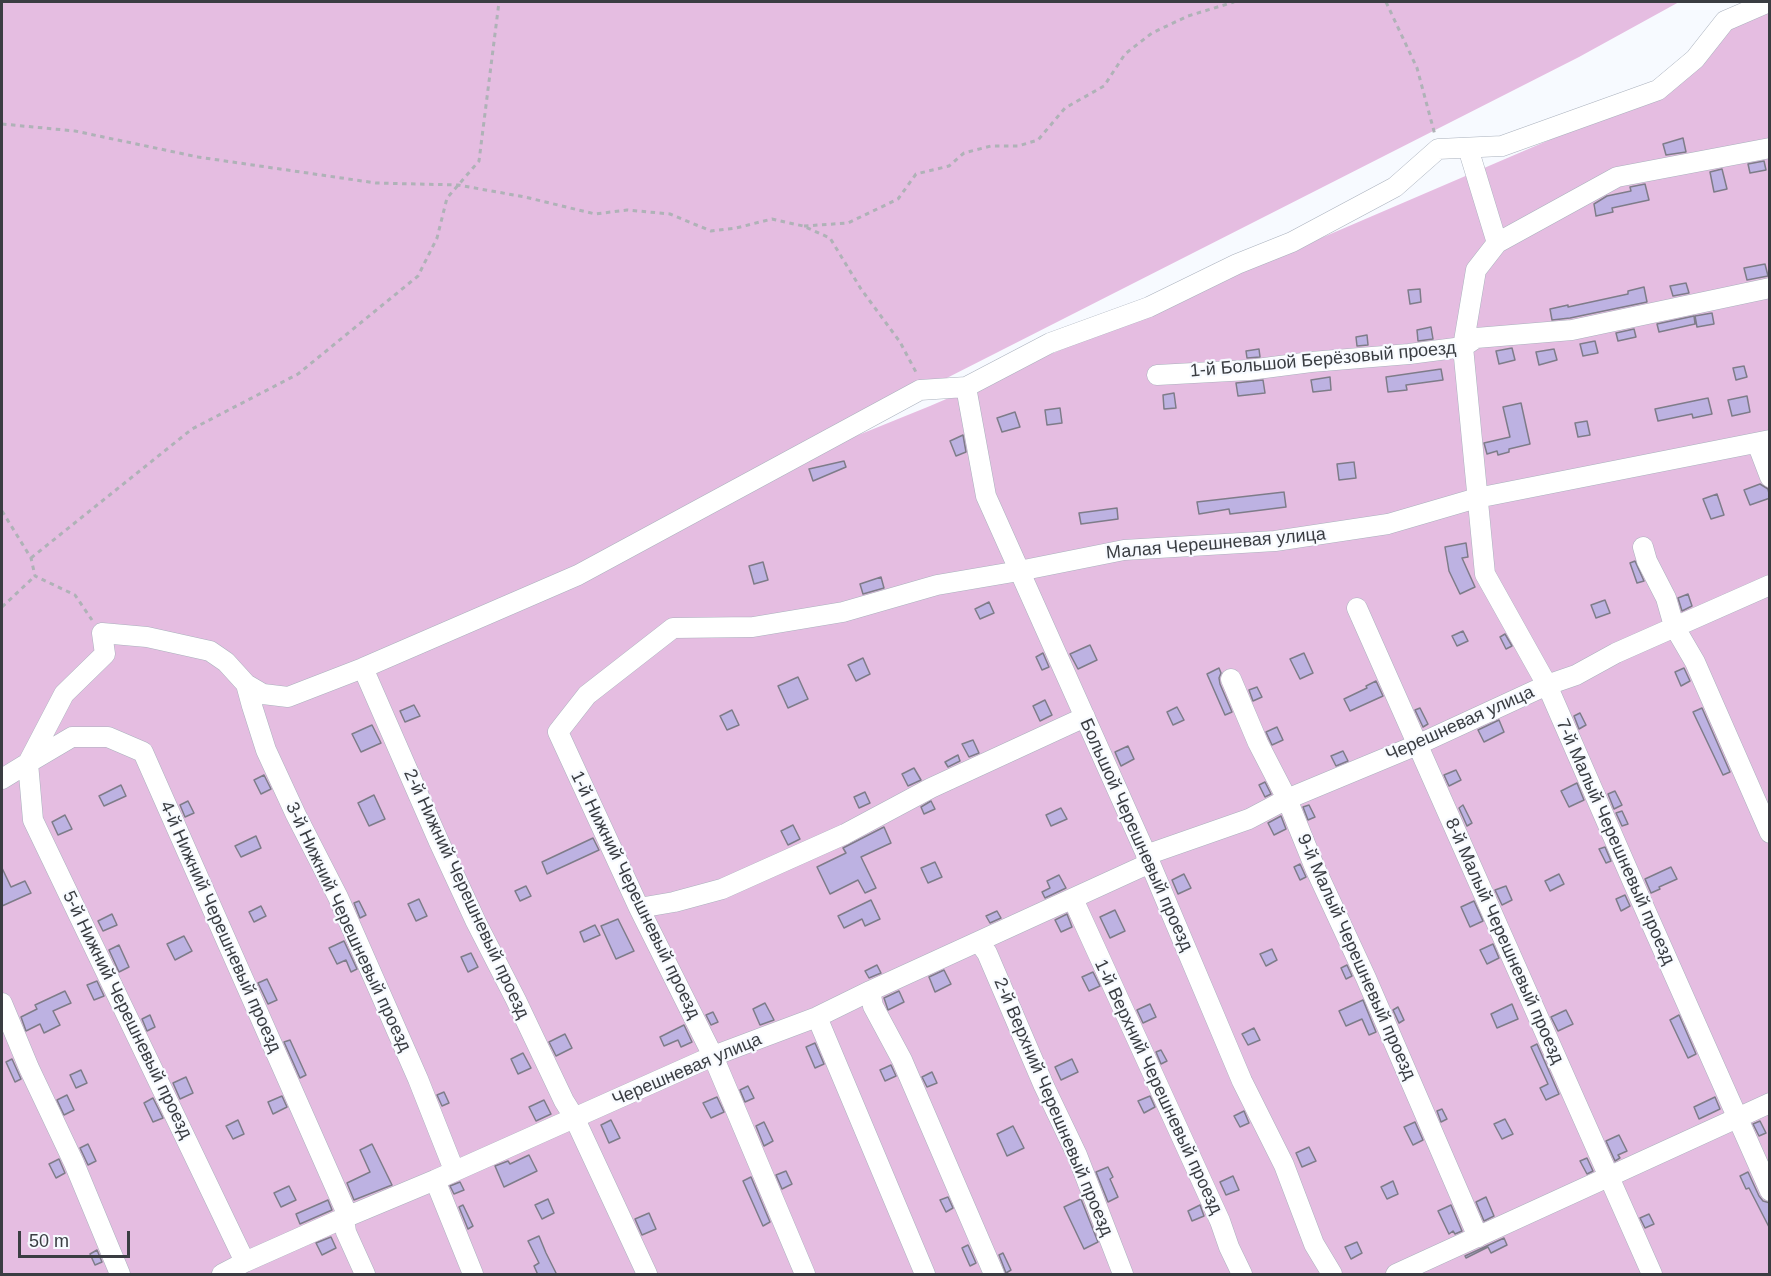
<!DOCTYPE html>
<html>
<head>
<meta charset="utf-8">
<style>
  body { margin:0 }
  #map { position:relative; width:1771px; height:1276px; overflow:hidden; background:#f7faff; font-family:Arial,sans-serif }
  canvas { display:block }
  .frame { position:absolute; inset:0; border:3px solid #3a3d42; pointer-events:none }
  .scale { position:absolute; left:18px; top:1231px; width:112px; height:27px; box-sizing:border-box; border:3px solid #3a3d42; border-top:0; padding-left:8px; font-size:18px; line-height:21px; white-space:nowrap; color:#3a3d42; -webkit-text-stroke:4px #f7faff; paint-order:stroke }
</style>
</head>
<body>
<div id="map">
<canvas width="1771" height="1276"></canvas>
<div class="frame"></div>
<div class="scale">50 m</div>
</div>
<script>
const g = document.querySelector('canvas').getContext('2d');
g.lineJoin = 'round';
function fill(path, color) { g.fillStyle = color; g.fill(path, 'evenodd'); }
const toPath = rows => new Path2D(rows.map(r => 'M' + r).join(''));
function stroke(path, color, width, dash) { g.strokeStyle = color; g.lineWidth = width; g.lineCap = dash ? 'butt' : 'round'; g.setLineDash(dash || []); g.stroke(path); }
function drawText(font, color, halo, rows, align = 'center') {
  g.font = font + ' Arial,sans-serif'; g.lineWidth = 4.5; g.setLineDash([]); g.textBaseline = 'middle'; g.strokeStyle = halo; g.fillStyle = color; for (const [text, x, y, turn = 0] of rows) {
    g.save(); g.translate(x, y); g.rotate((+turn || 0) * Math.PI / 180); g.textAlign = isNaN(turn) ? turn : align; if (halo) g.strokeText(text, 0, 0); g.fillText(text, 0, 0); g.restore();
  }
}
fill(toPath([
  [2,2,1679,2,1579,57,935,384,856,436,930,406,1668,89,1721,31,1769,9,1769,1274,2,1274]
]), '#e5bde1');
const building = toPath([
  [1683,138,1686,152,1666,155,1663,144,1683,138],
  [1764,161,1766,170,1750,173,1748,164,1764,161],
  [1722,169,1727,189,1714,192,1710,172,1722,169],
  [1645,184,1649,200,1612,208,1613,212,1596,216,1594,204,1607,196,1631,191,1630,187,1645,184],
  [1765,264,1768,276,1747,280,1744,268,1765,264],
  [1686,283,1689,293,1673,296,1670,286,1686,283],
  [1644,287,1647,302,1570,318,1552,320,1550,309,1568,305,1568,307,1628,294,1628,291,1644,287],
  [1420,289,1421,302,1410,304,1408,290,1420,289],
  [1712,313,1714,324,1697,327,1695,316,1712,313],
  [1694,316,1695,324,1659,332,1657,324,1694,316],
  [1431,327,1433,339,1418,341,1417,330,1431,327],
  [1634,329,1636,337,1618,341,1616,333,1634,329],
  [1367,335,1368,345,1357,346,1356,337,1367,335],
  [1595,341,1598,353,1583,356,1580,344,1595,341],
  [1512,348,1515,360,1499,364,1496,351,1512,348],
  [1259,349,1260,357,1247,358,1246,351,1259,349],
  [1554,349,1557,360,1539,365,1536,352,1554,349],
  [1744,366,1747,377,1736,380,1733,368,1744,366],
  [1441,369,1443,380,1406,385,1407,390,1388,392,1386,377,1441,369],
  [1330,377,1331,390,1313,392,1311,380,1330,377],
  [1263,380,1265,393,1238,396,1236,383,1263,380],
  [1174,393,1176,408,1164,409,1163,395,1174,393],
  [1747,396,1750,412,1732,416,1728,400,1747,396],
  [1708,398,1712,414,1693,418,1692,414,1658,421,1655,409,1708,398],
  [1521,403,1530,444,1509,449,1509,452,1498,455,1497,451,1487,454,1484,443,1510,437,1503,407,1521,403],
  [1060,408,1062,423,1047,425,1045,410,1060,408],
  [1015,412,1020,427,1002,432,997,418,1015,412],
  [1587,421,1590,435,1578,437,1575,423,1587,421],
  [963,435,966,452,956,456,950,441,963,435],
  [844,461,846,467,813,481,809,469,844,461],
  [1354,462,1356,478,1339,480,1337,464,1354,462],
  [1760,484,1768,489,1770,498,1750,505,1744,490,1760,484],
  [1284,492,1286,507,1230,514,1229,509,1199,514,1197,502,1284,492],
  [1717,494,1724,515,1711,519,1703,499,1717,494],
  [1117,508,1118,519,1081,524,1079,513,1117,508],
  [1466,543,1468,557,1462,558,1475,587,1460,594,1449,571,1445,547,1466,543],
  [1635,561,1644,581,1637,583,1630,563,1635,561],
  [763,562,768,580,754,584,749,566,763,562],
  [881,577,884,588,863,594,860,584,881,577],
  [1688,594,1692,606,1682,611,1678,598,1688,594],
  [1605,600,1610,613,1596,618,1591,605,1605,600],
  [989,602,994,613,980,619,975,609,989,602],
  [1463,631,1468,641,1457,646,1452,636,1463,631],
  [1505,634,1512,646,1506,649,1500,637,1505,634],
  [1090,645,1097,660,1078,669,1070,654,1090,645],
  [1043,653,1049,667,1042,670,1036,657,1043,653],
  [1304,653,1313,673,1300,679,1290,659,1304,653],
  [863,658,870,674,856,681,848,665,863,658],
  [1219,668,1221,673,1219,678,1220,684,1232,712,1225,715,1207,674,1219,668],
  [1684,668,1690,681,1681,686,1675,672,1684,668],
  [798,677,808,699,788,708,778,686,798,677],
  [1376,681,1383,696,1350,711,1344,699,1367,688,1366,686,1376,681],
  [1257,687,1262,697,1253,701,1249,690,1257,687],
  [1045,700,1052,715,1040,721,1033,706,1045,700],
  [414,705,420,716,405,722,400,711,414,705],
  [1177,707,1184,720,1173,725,1167,712,1177,707],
  [1420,708,1428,724,1423,727,1415,710,1420,708],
  [1702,708,1730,772,1723,775,1693,712,1702,708],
  [732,710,739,725,727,730,720,716,732,710],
  [1580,713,1586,725,1579,729,1574,716,1580,713],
  [1499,720,1504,732,1484,742,1478,730,1499,720],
  [372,725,381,743,361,752,352,734,372,725],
  [1277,727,1283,740,1272,745,1266,732,1277,727],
  [973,740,979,753,969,757,962,744,973,740],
  [1128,746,1134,759,1121,766,1115,752,1128,746],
  [1343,751,1348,761,1336,766,1331,756,1343,751],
  [958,755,960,761,948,767,945,762,958,755],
  [914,768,921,780,908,786,902,774,914,768],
  [1456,770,1461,780,1449,786,1444,775,1456,770],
  [264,775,271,789,261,794,254,780,264,775],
  [1265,782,1271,794,1265,797,1259,785,1265,782],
  [1577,783,1584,800,1569,807,1561,791,1577,783],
  [121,785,126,796,104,806,99,796,121,785],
  [1615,791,1622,805,1614,809,1608,794,1615,791],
  [865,792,870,803,859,808,854,797,865,792],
  [374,795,385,819,369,826,358,803,374,795],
  [188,801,194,813,185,817,180,805,188,801],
  [931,801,935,809,924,814,921,807,931,801],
  [1309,805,1315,817,1308,820,1303,807,1309,805],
  [1463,805,1472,823,1467,826,1459,808,1463,805],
  [1061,808,1067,819,1051,826,1046,815,1061,808],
  [1622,811,1628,824,1622,826,1616,813,1622,811],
  [65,815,72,829,58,835,52,822,65,815],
  [1281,816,1286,829,1274,835,1268,823,1281,816],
  [793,825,800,839,788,845,781,831,793,825],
  [884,827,891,843,861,857,876,888,865,893,858,880,830,894,817,867,846,853,843,848,884,827],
  [256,836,261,848,241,857,235,846,256,836],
  [593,838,599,850,547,874,542,862,593,838],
  [1605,847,1611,861,1606,863,1599,849,1605,847],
  [935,862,942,877,928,883,921,868,935,862],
  [1300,864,1306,877,1300,880,1294,867,1300,864],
  [1671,867,1677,879,1659,887,1660,889,1651,893,1645,879,1671,867],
  [2,868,11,887,25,881,31,893,2,906,2,868],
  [1184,874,1191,888,1178,894,1172,880,1184,874],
  [1559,874,1564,884,1550,891,1545,881,1559,874],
  [1059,875,1066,888,1045,898,1042,892,1050,888,1047,881,1059,875],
  [526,886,531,896,520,901,515,891,526,886],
  [1506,886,1512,900,1502,905,1495,890,1506,886],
  [1625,895,1630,906,1621,911,1616,899,1625,895],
  [419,899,427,916,416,921,408,904,419,899],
  [871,900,880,919,865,926,862,919,844,928,838,916,871,900],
  [359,901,366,915,360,918,354,903,359,901],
  [1474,901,1483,921,1470,927,1461,907,1474,901],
  [261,906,266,916,254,922,249,912,261,906],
  [1115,910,1125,931,1110,938,1100,917,1115,910],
  [997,911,1001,918,990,923,986,916,997,911],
  [112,914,117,925,103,931,98,921,112,914],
  [1067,914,1072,927,1061,932,1055,920,1067,914],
  [618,919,634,951,616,959,601,926,618,919],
  [595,925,600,935,584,942,580,932,595,925],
  [184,936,192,951,175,960,167,944,184,936],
  [344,941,357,969,351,972,346,960,337,964,329,948,344,941],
  [1493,944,1499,958,1487,964,1480,950,1493,944],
  [119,945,129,967,119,972,109,950,119,945],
  [1272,949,1277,960,1266,966,1260,954,1272,949],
  [471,953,478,967,468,972,461,957,471,953],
  [877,965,881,973,869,978,865,971,877,965],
  [1347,965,1352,976,1346,979,1341,968,1347,965],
  [944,970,951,984,935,992,929,977,944,970],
  [1093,972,1100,986,1089,991,1082,977,1093,972],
  [267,979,277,1000,268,1004,258,983,267,979],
  [97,981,104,996,94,1000,87,985,97,981],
  [65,991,71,1003,53,1011,60,1025,44,1033,40,1024,26,1031,21,1017,37,1009,35,1005,65,991],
  [899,991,904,1002,888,1010,884,998,899,991],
  [1363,1000,1376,1032,1369,1035,1362,1019,1346,1026,1339,1011,1363,1000],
  [765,1003,774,1020,760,1025,753,1009,765,1003],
  [1150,1004,1156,1017,1143,1023,1137,1010,1150,1004],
  [1512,1004,1518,1019,1497,1028,1491,1014,1512,1004],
  [1398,1007,1404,1020,1399,1023,1393,1010,1398,1007],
  [1566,1010,1573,1024,1558,1031,1551,1017,1566,1010],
  [713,1012,718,1022,711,1025,706,1015,713,1012],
  [150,1015,155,1027,147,1031,142,1019,150,1015],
  [1679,1015,1696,1054,1688,1058,1670,1020,1679,1015],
  [684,1025,692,1042,681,1047,678,1040,664,1046,660,1037,684,1025],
  [1254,1028,1260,1040,1248,1045,1242,1034,1254,1028],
  [565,1034,572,1048,556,1056,549,1042,565,1034],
  [290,1040,306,1075,300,1078,284,1042,290,1040],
  [815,1043,824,1064,815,1068,806,1047,815,1043],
  [1537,1044,1559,1094,1546,1100,1540,1088,1548,1084,1531,1047,1537,1044],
  [1161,1050,1167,1061,1161,1064,1156,1052,1161,1050],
  [523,1053,531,1068,518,1074,511,1059,523,1053],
  [12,1059,21,1079,15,1082,6,1062,12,1059],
  [1072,1059,1078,1072,1061,1080,1055,1067,1072,1059],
  [891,1065,896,1076,885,1081,880,1070,891,1065],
  [81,1070,87,1083,76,1088,70,1075,81,1070],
  [932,1072,937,1083,927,1087,922,1077,932,1072],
  [186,1077,193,1093,180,1099,173,1083,186,1077],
  [748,1086,754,1098,745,1102,740,1090,748,1086],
  [444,1092,449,1103,442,1106,437,1095,444,1092],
  [67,1095,74,1110,64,1115,57,1100,67,1095],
  [282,1096,287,1107,273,1114,268,1102,282,1096],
  [1150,1096,1155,1107,1144,1113,1138,1101,1150,1096],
  [717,1097,724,1112,711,1118,703,1103,717,1097],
  [1715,1097,1720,1109,1699,1119,1694,1107,1715,1097],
  [153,1098,163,1118,153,1122,144,1103,153,1098],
  [544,1100,551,1114,536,1121,529,1107,544,1100],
  [1442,1109,1447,1119,1441,1122,1437,1111,1442,1109],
  [1244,1111,1249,1123,1240,1127,1234,1116,1244,1111],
  [1505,1119,1513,1134,1502,1139,1494,1124,1505,1119],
  [238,1120,244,1134,233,1139,226,1126,238,1120],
  [611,1120,620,1138,609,1143,601,1125,611,1120],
  [1760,1121,1766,1133,1759,1136,1753,1124,1760,1121],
  [764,1122,773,1141,764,1146,756,1126,764,1122],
  [1415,1122,1423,1140,1413,1145,1404,1127,1415,1122],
  [1013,1126,1024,1148,1007,1156,997,1134,1013,1126],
  [1619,1135,1627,1151,1618,1155,1620,1158,1615,1161,1606,1141,1619,1135],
  [88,1144,96,1161,88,1165,80,1148,88,1144],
  [372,1144,392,1185,354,1200,347,1183,370,1172,360,1150,372,1144],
  [1309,1147,1316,1161,1302,1167,1296,1153,1309,1147],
  [529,1155,537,1171,504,1187,495,1166,508,1161,510,1164,529,1155],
  [1587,1158,1593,1171,1587,1174,1580,1161,1587,1158],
  [59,1159,65,1173,56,1178,49,1164,59,1159],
  [1108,1167,1113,1177,1110,1179,1118,1197,1108,1202,1096,1172,1108,1167],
  [786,1171,792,1184,782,1189,776,1175,786,1171],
  [1748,1172,1759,1196,1763,1201,1770,1203,1770,1229,1749,1188,1746,1189,1740,1176,1748,1172],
  [1233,1176,1239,1190,1226,1195,1220,1182,1233,1176],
  [751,1177,770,1222,763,1226,743,1181,751,1177],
  [1393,1181,1398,1194,1387,1199,1381,1187,1393,1181],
  [460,1182,464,1190,454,1194,450,1186,460,1182],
  [289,1186,296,1200,281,1207,274,1193,289,1186],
  [948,1197,953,1208,946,1212,940,1200,948,1197],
  [1486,1197,1494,1216,1484,1221,1476,1202,1486,1197],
  [548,1199,554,1213,542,1219,535,1205,548,1199],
  [1081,1199,1098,1242,1084,1249,1064,1207,1081,1199],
  [328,1200,332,1210,300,1224,296,1214,328,1200],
  [463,1205,473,1226,468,1229,459,1207,463,1205],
  [1200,1205,1204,1216,1192,1221,1188,1211,1200,1205],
  [1451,1205,1462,1231,1455,1234,1453,1231,1449,1234,1438,1211,1451,1205],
  [649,1213,656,1229,642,1235,635,1219,649,1213],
  [1649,1214,1654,1224,1645,1228,1640,1218,1649,1214],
  [539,1236,546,1253,557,1275,538,1275,534,1266,539,1263,528,1241,539,1236],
  [331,1237,336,1248,322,1255,316,1243,331,1237],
  [1504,1238,1507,1245,1491,1253,1488,1247,1466,1258,1465,1256,1504,1238],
  [1357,1242,1362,1253,1351,1259,1345,1247,1357,1242],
  [968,1245,976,1263,970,1266,962,1248,968,1245],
  [97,1250,102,1262,95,1265,90,1254,97,1250],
  [1003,1253,1011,1270,1006,1273,999,1255,1003,1253]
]);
fill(building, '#bdb2e2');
stroke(building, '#7e7c89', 1.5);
const minor = toPath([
  [1468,148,1497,243],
  [1770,148,1617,177,1497,243,1476,270,1463,347,1485,574,1547,685,1632,880,1770,1191],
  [1157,375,1249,370,1311,362,1409,354,1463,347,1476,338,1572,330,1770,288],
  [966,387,986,496,1150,863,1242,1081,1284,1165,1314,1244,1332,1274],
  [1757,443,1770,477],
  [1643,547,1647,561,1666,598,1674,626,1695,662,1770,833],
  [1357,608,1652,1274],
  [363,668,439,842,476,922,516,1000,564,1101,574,1117,647,1274],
  [1231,679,1258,743,1287,799,1315,868,1366,978,1478,1237],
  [246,684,252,706,266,750,296,815,338,897,418,1079,454,1170],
  [2,779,28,763,64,694,105,654,102,633,147,637,210,651,226,662,246,684,263,694,288,697,363,668,578,575,920,390,966,387,1050,343,1149,307,1237,264,1292,242,1395,187,1438,149,1502,146,1658,90,1695,59,1725,21,1769,2],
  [1146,855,1249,819,1287,799,1417,745,1547,685,1576,675,1616,653,1770,585],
  [1073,899,1220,1221,1229,1247,1242,1274],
  [639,908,674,902,722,889,845,834,931,788,1085,717],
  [979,942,987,953,1044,1086,1077,1155,1123,1274],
  [870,991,873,1006,902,1060,994,1274],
  [2,1003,29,1068,74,1163,120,1274],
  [817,1017,925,1274],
  [435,1180,473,1274],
  [344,1218,346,1232,365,1274],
  [245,1262,33,820,28,763,72,737,108,737,143,752,348,1216],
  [222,1274,245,1262,344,1218,435,1180,713,1056,817,1017,870,991,1150,863],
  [805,1274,713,1056,639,908,558,732,587,695,673,628,753,627,843,612,937,585,1019,571,1124,550,1275,541,1388,524,1477,498,1770,440],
  [1396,1274,1770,1103]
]);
stroke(minor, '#aab1bd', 21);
stroke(toPath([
  [1386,2,1417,68,1435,135],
  [2,124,75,131,198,157,376,183,458,185,525,197,595,214,627,210,670,214,711,231,736,228,772,219,803,226,830,238,861,289,900,342,917,374],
  [804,226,848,223,898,199,916,174,949,166,964,153,991,146,1018,146,1038,140,1065,108,1104,86,1125,54,1152,33,1188,16,1234,2],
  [2,511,31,558,35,576,75,595,92,620],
  [31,558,192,429,298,374,418,276,437,238,447,198,479,161,499,2],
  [2,607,35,576]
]), '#afb2b7', 3, [4.5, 4.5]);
stroke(minor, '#fff', 20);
drawText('18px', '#3a3d42', '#f7faff', [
  ["1-й Большой Берёзовый проезд",1323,360,-5],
  ["Малая Черешневая улица",1216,544,-5],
  ["Черешневая улица",1460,724,-24],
  ["Большой Черешневый проезд",1136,835,66],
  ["7-й Малый Черешневый проезд",1615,842,66],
  ["2-й Нижний Черешневый проезд",466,894,65],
  ["1-й Нижний Черешневый проезд",635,895,64],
  ["4-й Нижний Черешневый проезд",220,927,66],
  ["3-й Нижний Черешневый проезд",348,927,65],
  ["8-й Малый Черешневый проезд",1504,941,66],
  ["9-й Малый Черешневый проезд",1356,957,66],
  ["5-й Нижний Черешневый проезд",127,1015,64],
  ["Черешневая улица",687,1070,-23],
  ["1-й Верхний Черешневый проезд",1158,1087,65],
  ["2-й Верхний Черешневый проезд",1053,1107,67]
]);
</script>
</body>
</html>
